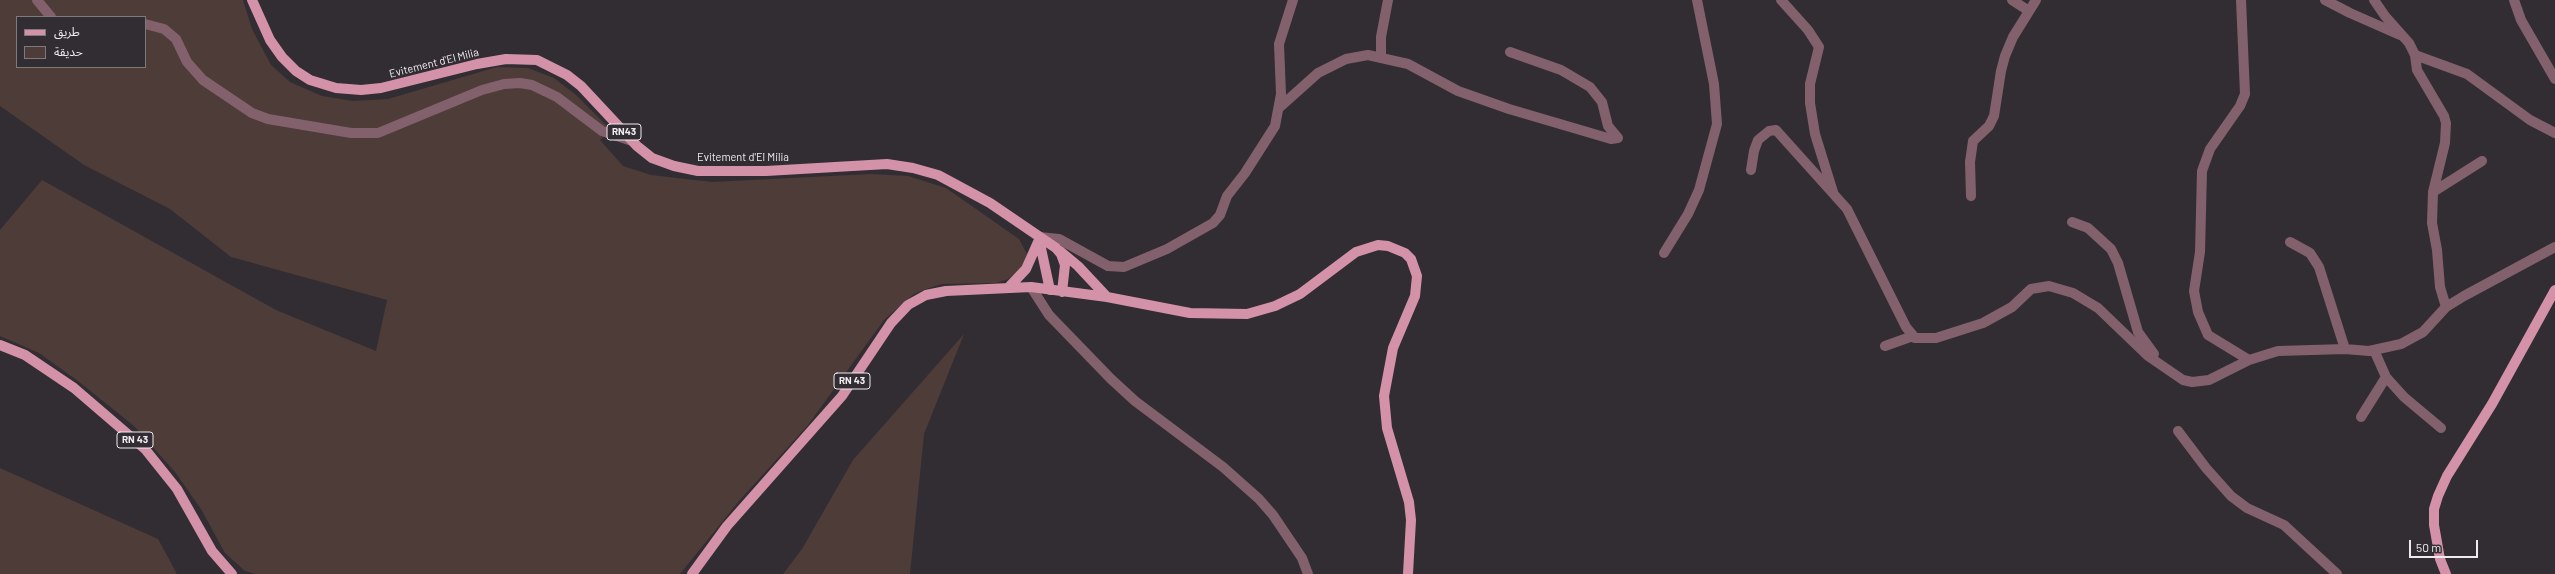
<!DOCTYPE html>
<html>
<head>
<meta charset="utf-8">
<style>
  body { margin:0 }
  #map { position:relative; width:2555px; height:574px; overflow:hidden; background:#322d32; font-family:Barlow,"Noto Sans Arabic",sans-serif }
  canvas { display:block }
  .legend { position:absolute; left:16px; top:16px; width:130px; height:52px; box-sizing:border-box; background:#322d32; border:1px solid #7d797d; margin:0; padding:5px 7px; list-style:none; font-size:12px; color:#eeebee }
  .legend li { display:flex; align-items:center; gap:8px; height:20px }
  .legend b { width:20px; border:1px solid #7d797d }
  .scale { position:absolute; left:2409px; top:540px; width:69px; height:18px; box-sizing:border-box; border:2px solid #eeebee; border-top:0; padding-left:5px; font-size:12px; line-height:14px; white-space:nowrap; color:#eeebee; -webkit-text-stroke:3px #322d32; paint-order:stroke }
</style>
</head>
<body>
<div id="map">
<canvas width="2555" height="574"></canvas>
<ul class="legend">
<li><b style="height:5px;background:#d492a9"></b>طريق</li>
<li><b style="height:11px;background:#4e3c39"></b>حديقة</li>
</ul>
<div class="scale">50 m</div>
</div>
<script>
const g = document.querySelector('canvas').getContext('2d');
g.lineJoin = 'round';
function fill(path, color) { g.fillStyle = color; g.fill(path, 'evenodd'); }
const toPath = rows => new Path2D(rows.map(r => 'M' + r).join(''));
function stroke(path, color, width, dash) { g.strokeStyle = color; g.lineWidth = width; g.lineCap = dash ? 'butt' : 'round'; g.setLineDash(dash || []); g.stroke(path); }
function drawText(font, color, halo, rows, align = 'center') {
  g.font = font + ' Barlow,sans-serif'; g.lineWidth = 3.5; g.setLineDash([]); g.textBaseline = 'middle'; g.strokeStyle = halo; g.fillStyle = color; for (const [text, x, y, turn = 0] of rows) {
    g.save(); g.translate(x, y); g.rotate((+turn || 0) * Math.PI / 180); g.textAlign = isNaN(turn) ? turn : align; if (halo) g.strokeText(text, 0, 0); g.fillText(text, 0, 0); g.restore();
  }
}
fill(toPath([
  [0,0,243,0,252,29,271,65,290,82,322,96,353,101,388,99,497,67,528,68,554,78,576,95,611,130,600,140,623,166,651,175,712,182,871,174,908,176,946,188,1019,239,1027,254,1022,268,1008,279,996,283,942,284,926,289,914,294,884,320,808,425,739,501,680,574,256,574,245,571,225,553,201,509,175,472,134,426,78,381,39,353,0,336,0,230,42,180,276,310,376,351,387,300,231,257,170,209,84,165,0,106],
  [17,17,145,17,145,67,17,67],
  [964,334,924,434,910,574,783,574,802,549,853,460],
  [0,468,158,539,177,574,0,574]
]), '#4e3c39');
stroke(toPath([
  [37,0,51,17],
  [1781,0,1808,30,1819,47,1810,84,1810,103,1815,134,1833,192],
  [2012,0,2029,11],
  [2241,0,2245,94,2240,106,2210,149,2202,171,2200,252,2194,291,2198,312,2208,335,2249,360],
  [2325,0,2350,13,2400,35],
  [2374,0,2385,16,2409,43,2415,55,2467,74,2530,120,2555,133],
  [2514,0,2521,20,2555,79],
  [145,24,164,29,176,39,187,62,203,80,252,113,268,119,351,133,378,133,482,90,504,84,520,83,532,85,557,97,602,131,632,141],
  [2415,55,2417,70,2444,116,2446,123,2445,143,2433,192],
  [1381,57,1381,37,1388,0],
  [1280,107,1318,73,1346,59,1368,55,1408,64,1458,91,1509,109,1611,139,1618,138,1608,126,1602,102,1590,87,1561,70,1510,52],
  [1751,170,1754,151,1758,140,1769,131,1776,130,1847,209,1906,327,1915,338,1936,338,1983,323,2012,307,2031,289,2049,286,2073,293,2098,308,2148,356,2183,380,2192,382,2209,380,2249,360,2278,351,2345,349,2369,351,2401,344,2423,332,2446,307,2464,296,2555,247],
  [1971,196,1970,162,1973,141,1989,126,1994,116,2001,71,2005,56,2013,37,2036,0],
  [2072,222,2088,228,2111,249,2118,263,2138,332,2154,354],
  [1039,237,1059,239,1108,266,1124,267,1167,249,1213,223,1220,215,1227,196,1245,173,1275,126,1281,94,1279,44,1293,0],
  [2290,242,2310,253,2319,267,2345,349],
  [1664,253,1688,214,1699,190,1717,124,1714,84,1697,0],
  [1031,287,1049,315,1111,379,1135,401,1223,467,1259,499,1273,515,1302,558,1308,574],
  [2446,307,2440,287,2437,250,2432,223,2433,192,2482,161],
  [1885,346,1913,336],
  [2374,350,2386,377,2404,397,2441,428],
  [2361,417,2386,377],
  [2178,431,2206,468,2231,496,2247,508,2284,525,2337,574]
]), '#82616c', 10);
stroke(toPath([
  [252,0,270,40,282,57,296,71,310,80,336,88,361,90,381,88,477,64,506,59,537,60,567,75,581,86,637,146,652,158,674,166,698,171,766,171,887,164,913,168,938,175,990,203,1056,248,1061,254,1065,265,1062,292],
  [1039,239,1050,290],
  [1060,251,1078,266,1107,297],
  [1008,288,1026,269,1038,242],
  [0,345,25,355,74,388,145,449,177,489,212,551,232,574],
  [692,574,727,526,842,396,891,323,908,305,926,295,946,291,1031,287,1107,297,1190,313,1247,314,1275,306,1300,294,1356,252,1378,245,1388,246,1405,253,1411,259,1417,276,1415,296,1393,348,1384,396,1387,428,1409,502,1411,520,1408,574],
  [2446,574,2440,559,2434,525,2434,509,2438,496,2447,476,2492,404,2555,290]
]), '#d492a9', 10);
for (const [x, y, w] of [
  [624,132,34],
  [852,381,36],
  [135,440,36]
]) { const box = new Path2D(); box.roundRect(x - w / 2, y - 8, w, 16, 3); g.fillStyle = '#322d32'; g.fill(box); stroke(box, '#eeebee', 1); }
drawText('bold 10px', '#eeebee', null, [
  ["RN43",624,132],
  ["RN 43",852,381],
  ["RN 43",135,440]
]);
drawText('11px', '#eeebee', '#322d32', [
  ["Evitement d'El Milia",434,63,-14],
  ["Evitement d'El Milia",743,157]
]);
</script>
</body>
</html>
